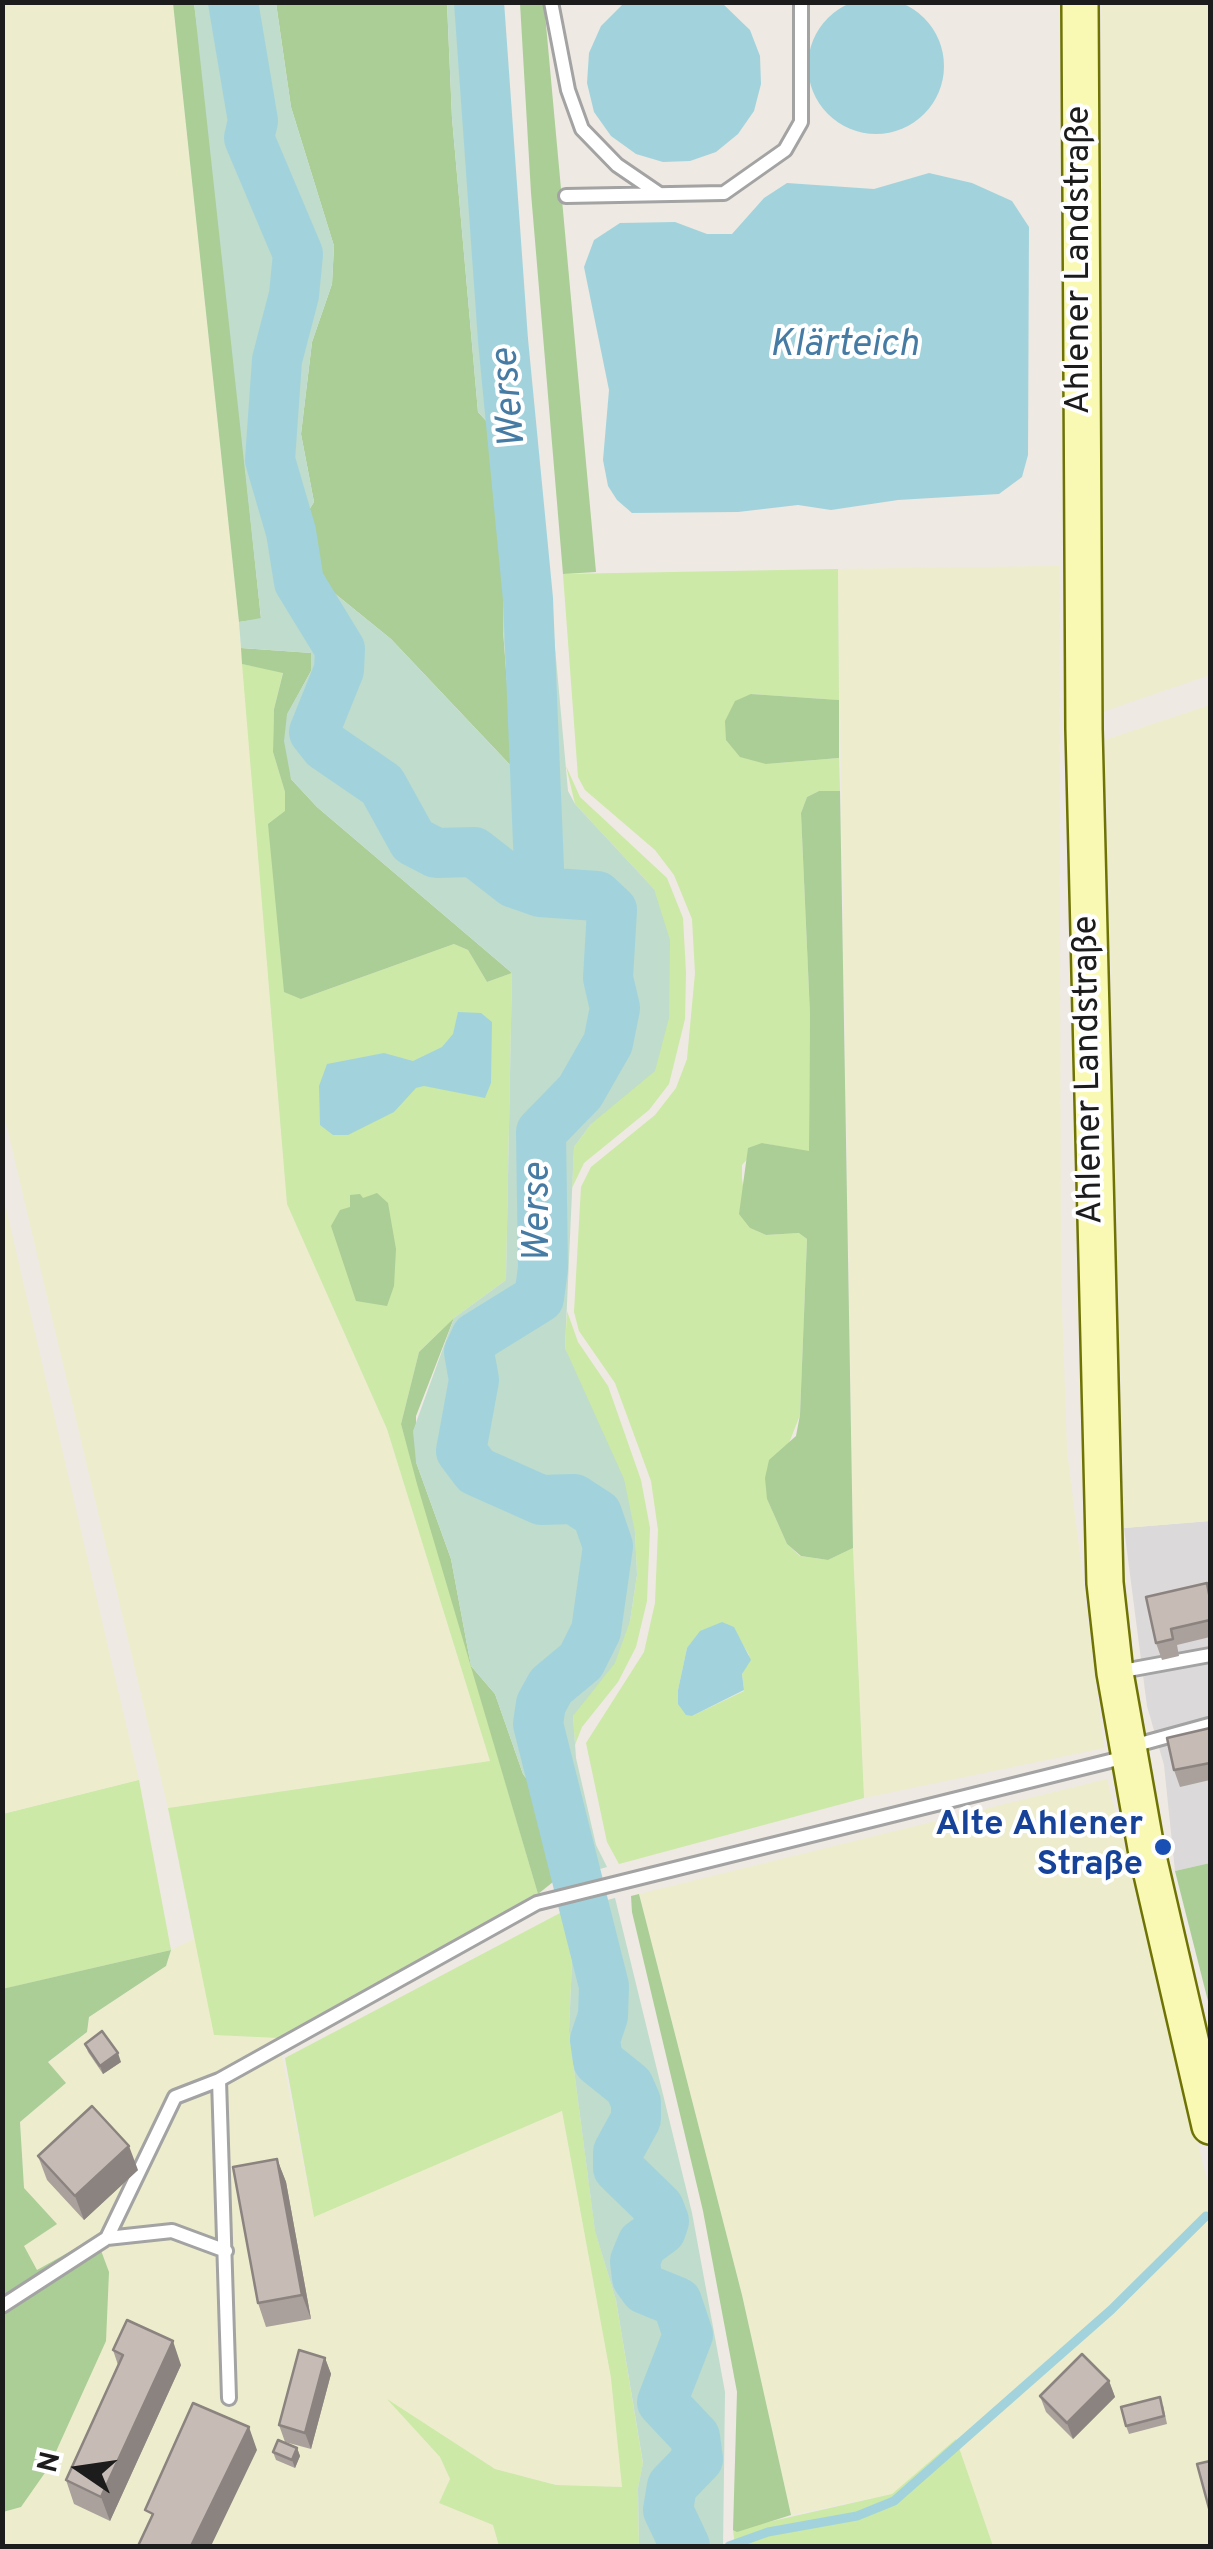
<!DOCTYPE html>
<html>
<head>
<meta charset="utf-8">
<style>
  body { margin:0 }
  #map { position:relative; width:1213px; height:2549px; overflow:hidden; background:#eee9e2; font-family:Overpass,sans-serif }
  canvas { display:block }
  .frame { position:absolute; inset:0; border:5px solid #1c1c1c; pointer-events:none }
  .north { position:absolute; left:30px; top:2419px; width:100px; height:100px; -webkit-text-stroke:8px #fff; paint-order:stroke; rotate:283deg; font-size:28px; font-weight:700; line-height:40px; text-align:center; color:#1c1c1c }
  .north::after { content:''; display:block; margin:auto; width:35px; height:45px; background:#1c1c1c; clip-path:polygon(50% 0,100% 100%,50% 72%,0 100%) }
</style>
</head>
<body>
<div id="map">
<canvas width="1213" height="2549"></canvas>
<div class="frame"></div>
<div class="north">N</div>
</div>
<script>
const g = document.querySelector('canvas').getContext('2d');
g.lineJoin = 'round';
function fill(path, color) { g.fillStyle = color; g.fill(path, 'evenodd'); }
const toPath = rows => new Path2D(rows.map(r => 'M' + r).join(''));
function stroke(path, color, width, dash) { g.strokeStyle = color; g.lineWidth = width; g.lineCap = dash ? 'butt' : 'round'; g.setLineDash(dash || []); g.stroke(path); }
function drawText(font, color, halo, rows, align = 'center') {
  g.font = font + ' Overpass,sans-serif'; g.lineWidth = 8; g.setLineDash([]); g.textBaseline = 'middle'; g.strokeStyle = halo; g.fillStyle = color; for (const [text, x, y, turn = 0] of rows) {
    g.save(); g.translate(x, y); g.rotate((+turn || 0) * Math.PI / 180); g.textAlign = isNaN(turn) ? turn : align; if (halo) g.strokeText(text, 0, 0); g.fillText(text, 0, 0); g.restore();
  }
}
fill(toPath([
  [1210,1521,1210,1863,1175,1871,1164,1765,1147,1706,1124,1528]
]), '#dbd9d9');
fill(toPath([
  [2,3,173,3,239,622,287,1204,387,1429,490,1761,168,1808,3,1110],
  [1102,3,1210,3,1210,675,1102,712],
  [1059,566,1061,1276,1067,1451,1104,1748,864,1798,853,1548,838,569],
  [1210,705,1210,1521,1124,1528,1105,740],
  [2,1191,139,1780,3,1814,2,1814],
  [1107,1779,1210,2192,1210,2546,993,2546,956,2440,892,2494,791,2515,742,2295,639,1894],
  [196,1938,215,2035,278,2038,314,2216,562,2111,611,2378,623,2487,556,2485,495,2469,391,2402,440,2457,450,2479,440,2503,493,2525,499,2546,3,2546,3,2512,21,2506,36,2271,23,2246,56,2224,24,2189,20,2122,66,2083,48,2063,87,2032,89,2017,166,1966,171,1950]
]), '#ededcd');
fill(toPath([
  [838,569,839,700,751,694,766,764,839,758,840,791,819,791,807,797,801,813,810,1014,809,1152,762,1143,742,1165,742,1179,750,1228,766,1235,800,1233,807,1239,800,1415,767,1499,787,1544,800,1556,828,1560,853,1548,864,1798,619,1864,607,1842,586,1743,644,1652,655,1603,658,1530,651,1481,615,1383,579,1331,574,1312,581,1187,591,1167,655,1115,676,1088,687,1059,695,973,692,919,674,875,655,850,585,790,578,777,563,574],
  [739,1638,749,1655,742,1674,744,1691,692,1716,678,1690,687,1648],
  [242,664,283,672,274,709,273,752,285,792,301,999,454,944,468,950,487,982,512,973,506,1280,454,1318,419,1352,401,1424,538,1894,278,2038,214,2035,168,1808,490,1761,387,1429,287,1204],
  [566,766,580,797,667,878,683,918,686,973,685,1019,669,1084,649,1110,584,1163,572,1188,574,1147,591,1124,654,889,575,804],
  [567,1311,578,1342,608,1386,641,1480,650,1528,647,1601,636,1647,618,1682,582,1727,575,1745,573,1716,630,1621,637,1575,635,1532,565,1348],
  [139,1780,171,1950,3,1989,3,1814],
  [562,1912,572,1962,569,2031,595,2230,616,2300,643,2464,638,2488,639,2546,499,2546,493,2525,439,2503,450,2479,440,2457,387,2399,495,2469,556,2485,622,2487,611,2378,562,2111,314,2217,285,2058],
  [956,2439,993,2546,735,2546,733,2530,892,2494]
]), '#cce9a7');
fill(toPath([
  [173,3,194,3,207,101,261,619,239,622],
  [276,3,447,3,452,118,478,412,489,424,503,527,503,630,514,769,391,639,333,592,312,557,304,518,314,502,301,434,312,342,332,284,334,246,291,107],
  [520,3,544,3,596,572,563,574,531,193],
  [241,648,312,653,311,671,287,715,291,779,317,807,512,973,487,982,468,950,454,944,301,999,284,992,268,824,285,811,285,792,273,752,274,709,283,673,242,664],
  [751,694,839,700,839,758,766,764,740,757,726,740,725,721,735,701],
  [819,791,840,791,853,1548,828,1560,801,1556,787,1544,767,1499,765,1478,769,1460,796,1436,800,1415,807,1239,799,1233,766,1235,750,1228,739,1214,748,1148,762,1143,809,1151,810,1014,801,813,807,797],
  [377,1193,388,1203,396,1249,394,1286,387,1306,356,1301,331,1226,340,1210,350,1207,350,1195,360,1194,363,1198],
  [454,1318,416,1416,416,1462,451,1559,471,1666,495,1694,523,1774,535,1790,553,1882,538,1894,417,1484,401,1424,419,1352],
  [1210,1863,1210,2009,1175,1871],
  [639,1894,742,2295,791,2515,737,2532,733,2530,737,2392,703,2211,632,1912,631,1896],
  [171,1950,166,1966,89,2017,87,2032,48,2062,66,2083,20,2122,24,2188,57,2224,24,2246,37,2270,96,2237,109,2272,106,2341,49,2467,21,2507,3,2512,2,1989]
]), '#aace96');
fill(toPath([
  [194,3,276,3,291,107,334,246,332,284,312,342,301,434,314,502,304,518,312,557,333,592,391,639,513,768,503,630,503,527,489,424,478,412,452,118,447,3,503,3,514,195,568,791,575,804,654,889,670,940,669,1018,655,1071,591,1124,574,1147,565,1348,624,1479,635,1532,637,1575,630,1621,615,1663,573,1716,576,1758,596,1845,607,1867,553,1882,535,1790,523,1774,495,1694,471,1666,451,1559,416,1462,413,1431,454,1318,506,1280,512,973,317,807,291,779,284,741,287,714,311,671,311,653,241,648,239,622,261,618],
  [615,1898,692,2213,725,2392,723,2546,639,2546,638,2488,643,2463,616,2300,595,2231,569,2031,572,1962,562,1912]
]), '#bfdccd');
fill(toPath([
  '808 66a68 68 0 1 1 136 0a68 68 0 1 1-136 0Z',
  [625,2,722,3,750,30,760,56,761,84,754,111,738,134,716,152,690,161,663,162,636,154,611,136,594,112,587,83,589,53,601,26],
  [929,173,972,183,1012,201,1029,227,1028,455,1022,477,999,494,898,500,831,510,798,505,738,512,632,513,617,500,608,486,603,460,609,390,584,267,594,240,620,223,675,222,707,234,732,234,764,198,787,183,874,189],
  [458,1012,481,1013,492,1022,491,1083,485,1098,424,1086,416,1088,394,1112,348,1135,333,1135,320,1125,319,1086,327,1064,384,1053,413,1061,442,1047,453,1034],
  [722,1622,734,1627,751,1660,742,1674,744,1690,692,1716,686,1715,678,1704,678,1690,687,1648,700,1631]
]), '#a2d3dc');
stroke(toPath([
  [729,2546,768,2532,857,2516,894,2501,1111,2310,1206,2216]
]), '#a2d3dc', 9);
stroke(toPath([
  [233,2,253,121,249,138,298,254,294,295,277,360,270,460,291,532,299,582,340,649,339,670,314,732,325,746,382,785,413,841,436,853,474,852,514,883,540,892],
  [479,2,503,340,528,599,540,892,597,896,612,910,608,978,615,1008,608,1043,580,1092,541,1132,543,1268,539,1298,476,1337,469,1352,474,1380,461,1451,476,1471,541,1500,574,1499,597,1514,608,1546,596,1631,581,1661,551,1686,541,1704,538,1724,604,1986,603,2016,595,2040,598,2061,629,2086,636,2102,636,2119,618,2152,618,2168,659,2208,664,2221,661,2230,642,2244,635,2261,637,2278,645,2289,677,2302,688,2335,662,2402,695,2437,698,2459,672,2486,668,2510,685,2546]
]), '#a2d3dc', 50);
const lane = toPath([
  [551,2,568,90,582,129,617,165,658,193],
  [566,196,724,193,785,150,801,122,801,2],
  [1117,1672,1210,1655],
  [1129,1747,1209,1725],
  [107,2238,175,2097,219,2080],
  [2,2306,107,2238,172,2231,226,2251],
  [229,2398,219,2080,537,1903,1126,1757]
]);
const secondary = toPath([
  [1080,2,1084,729,1105,1583,1115,1673,1146,1848,1210,2126]
]);
stroke(lane, '#a3a3a3', 18);
stroke(secondary, '#6e7304', 40);
stroke(lane, '#fff', 12);
stroke(secondary, '#faf9b4', 35);
fill(toPath([
  [1207,1583,1210,1592,1210,1637,1177,1645,1179,1656,1162,1660,1156,1643],
  [1210,1728,1210,1780,1180,1787,1174,1770],
  [85,2044,121,2062,103,2074,88,2052],
  [38,2156,138,2170,84,2220,47,2180],
  [277,2159,286,2182,311,2319,266,2327,258,2303],
  [113,2350,181,2365,110,2521,74,2504,66,2480,118,2365],
  [325,2358,331,2374,311,2449,285,2442,279,2425],
  [1109,2381,1115,2397,1073,2439,1046,2412,1040,2396],
  [1163,2405,1167,2424,1129,2434,1126,2426],
  [297,2448,300,2456,295,2468,276,2460,273,2452]
]), '#aaa19c');
fill(toPath([
  [118,2053,121,2062,103,2074,100,2066],
  [129,2146,138,2170,84,2220,75,2196],
  [277,2159,286,2182,311,2319,302,2295],
  [173,2341,181,2365,110,2521,101,2497],
  [325,2358,331,2374,311,2449,305,2433],
  [1109,2381,1115,2397,1073,2439,1067,2423],
  [249,2427,257,2450,211,2546,191,2546],
  [297,2448,300,2456,295,2468,292,2460]
]), '#8b837f');
const building = toPath([
  [1207,1583,1210,1599,1210,1620,1171,1629,1173,1639,1156,1643,1146,1597,1207,1583],
  [1210,1728,1210,1763,1174,1770,1167,1738,1210,1728],
  [102,2031,118,2053,100,2066,85,2044,102,2031],
  [92,2106,129,2146,75,2196,38,2156,92,2106],
  [277,2159,302,2295,258,2303,233,2167,277,2159],
  [127,2320,173,2341,101,2497,66,2480,123,2355,113,2350,127,2320],
  [299,2350,325,2358,305,2433,279,2425,299,2350],
  [1082,2354,1109,2381,1067,2423,1040,2396,1082,2354],
  [1160,2397,1164,2416,1126,2426,1121,2407,1160,2397],
  [193,2403,249,2427,191,2546,138,2546,153,2514,145,2510,193,2403],
  [278,2440,297,2448,292,2460,273,2452,278,2440],
  [1210,2461,1210,2512,1197,2464,1210,2461]
]);
fill(building, '#c6bbb5');
stroke(building, '#8b837f', 2.5);
for (const [x, y, r, color] of [
  [1163,1847,10,"#1a4fb4"]
]) { const dot = new Path2D(); dot.arc(x, y, r, 0, 2 * Math.PI); g.fillStyle = color; g.fill(dot); stroke(dot, '#fff', 4); }
drawText('35px', '#1c1c1c', '#fff', [
  ["Ahlener Landstraße",1081,260,-90],
  ["Ahlener Landstraße",1091,1070,-91]
]);
drawText('bold 35px', '#164399', '#fff', [
  ["Alte Ahlener",1143,1827],
  ["Straße",1143,1867]
], 'right');
drawText('italic 38px', '#467ba4', '#fff', [
  ["Klärteich",844,347],
  ["Werse",512,398,-95],
  ["Werse",540,1213,-90]
]);
</script>
</body>
</html>
